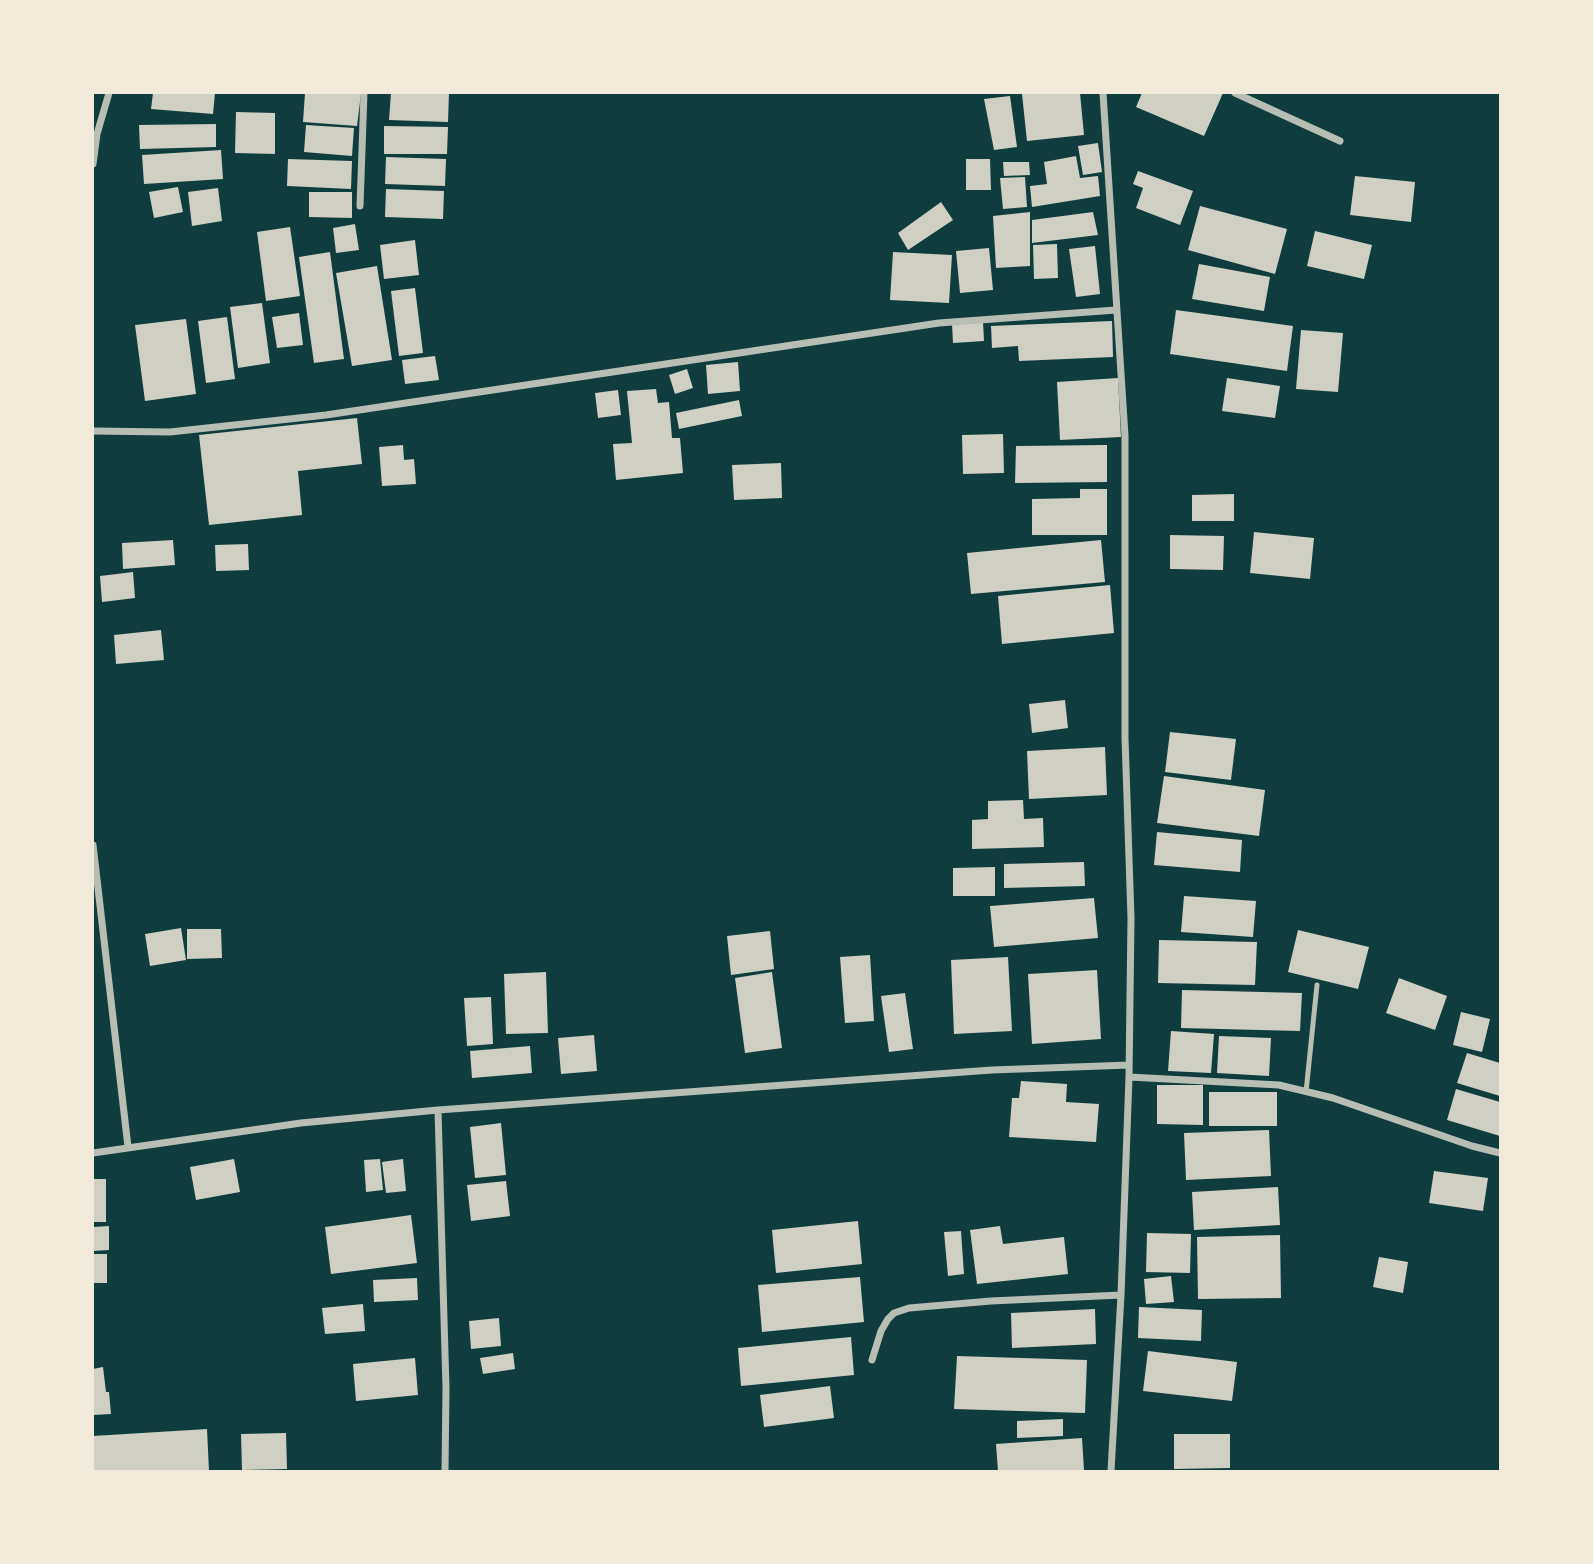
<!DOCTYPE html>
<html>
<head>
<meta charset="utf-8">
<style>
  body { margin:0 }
  #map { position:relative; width:1593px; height:1564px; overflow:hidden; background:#0f3d3e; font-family:"Source Sans 3",sans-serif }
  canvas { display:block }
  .frame { position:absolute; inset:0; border:94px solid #f1e9da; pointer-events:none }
</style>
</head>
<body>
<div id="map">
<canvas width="1593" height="1564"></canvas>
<div class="frame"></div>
</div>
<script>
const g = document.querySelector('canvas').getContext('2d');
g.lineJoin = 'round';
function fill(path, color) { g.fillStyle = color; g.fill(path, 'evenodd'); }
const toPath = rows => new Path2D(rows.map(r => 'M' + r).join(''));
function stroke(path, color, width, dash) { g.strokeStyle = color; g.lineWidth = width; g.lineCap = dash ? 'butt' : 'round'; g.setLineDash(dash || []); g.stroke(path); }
fill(toPath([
  [153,93,215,93,213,114,151,109],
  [305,93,361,94,357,126,303,122],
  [391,93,449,93,448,122,389,120],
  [1037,93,1080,93,1084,135,1027,141,1022,94],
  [1142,93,1223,93,1204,136,1136,107],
  [1010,96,1017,147,994,150,984,99],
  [236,112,275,113,275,154,235,153],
  [216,124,216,147,140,149,139,125],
  [306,125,354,128,352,156,304,152],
  [384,126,448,127,447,154,384,154],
  [1098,143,1102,172,1083,175,1078,146],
  [221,150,223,179,144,184,142,155],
  [1076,156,1080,178,1098,176,1100,196,1032,207,1030,186,1047,184,1044,162],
  [386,157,446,159,445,186,385,184],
  [288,159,352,161,351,189,287,186],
  [966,159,990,159,991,190,966,190],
  [1003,162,1029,162,1030,175,1004,176],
  [1138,171,1193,191,1180,225,1136,208,1143,188,1133,184],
  [1355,176,1415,182,1411,222,1350,215],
  [1025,177,1027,207,1003,209,1000,178],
  [178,187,183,212,154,218,149,192],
  [218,188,222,221,192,226,188,192],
  [386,189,444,191,443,219,385,217],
  [309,192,352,192,352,218,309,217],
  [941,202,953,220,908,250,898,233],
  [1200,206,1287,229,1275,274,1188,250],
  [1030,212,1030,266,996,268,993,216],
  [1093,212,1098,235,1032,243,1032,220],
  [355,224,359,250,336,253,333,228],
  [290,227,300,296,266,301,257,232],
  [1315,231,1372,245,1364,279,1307,266],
  [415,240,419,275,384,279,380,245],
  [1057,244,1058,278,1034,279,1033,245],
  [1095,246,1100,294,1076,297,1069,249],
  [989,248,993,290,960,293,956,251],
  [330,252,344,359,314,363,299,257],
  [893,252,952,255,949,303,890,300],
  [1199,264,1270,277,1264,311,1192,299],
  [377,266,392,360,352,366,336,273],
  [415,288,423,353,399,356,391,291],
  [262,303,270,363,238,368,230,307],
  [1176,310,1293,326,1287,371,1170,354],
  [299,313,303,345,277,348,272,317],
  [227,317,235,379,206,383,198,321],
  [186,319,196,394,145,401,135,325],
  [983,321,984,341,953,343,952,324],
  [1112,321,1113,357,1019,361,1018,346,992,348,991,326],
  [1301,330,1343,333,1338,392,1296,389],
  [435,356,439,380,405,384,402,360],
  [738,362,740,391,708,394,706,365],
  [687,369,693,388,675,394,669,375],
  [1118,378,1121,437,1060,440,1057,382],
  [1227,378,1280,386,1275,418,1222,411],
  [656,389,658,403,669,402,672,438,680,438,683,473,616,480,613,444,632,443,627,391],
  [618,390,621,415,598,418,595,393],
  [739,400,742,416,679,429,676,413],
  [357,418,362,464,298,471,302,515,209,525,199,435],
  [1003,434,1004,473,963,474,962,435],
  [403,445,404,460,414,459,416,484,382,486,379,447],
  [1107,445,1107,482,1015,483,1016,446],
  [781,463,782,498,734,500,732,465],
  [1080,489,1107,489,1107,535,1032,535,1032,499,1080,498],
  [1234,494,1234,521,1192,521,1192,495],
  [1254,532,1314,538,1310,579,1250,573],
  [1170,535,1224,536,1223,570,1170,569],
  [173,540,175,565,123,569,122,543],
  [1101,540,1105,582,971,594,967,553],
  [248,544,249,570,216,571,215,545],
  [133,572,135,598,102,602,100,576],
  [1110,585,1114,633,1002,644,998,596],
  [161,630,164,660,116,664,114,635],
  [1065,700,1068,728,1032,733,1029,704],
  [1170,732,1236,739,1231,780,1165,772],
  [1105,747,1107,795,1029,799,1027,751],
  [1164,776,1265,790,1259,836,1157,823],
  [1023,800,1024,819,1043,818,1044,847,972,849,972,820,988,819,988,801],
  [1157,832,1242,840,1240,872,1154,865],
  [1084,862,1085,886,1004,888,1004,864],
  [995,867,995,896,953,896,953,868],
  [1184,896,1256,901,1253,937,1181,932],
  [1094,898,1098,938,994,947,990,906],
  [181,928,186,960,150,966,145,934],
  [187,929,221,929,222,958,187,959],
  [1298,930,1369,947,1358,989,1288,972],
  [770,931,774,969,731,975,727,936],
  [1159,940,1257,942,1255,985,1158,983],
  [870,955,874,1021,845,1023,840,957],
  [1008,957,1012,1031,954,1034,951,960],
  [1097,970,1101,1039,1032,1044,1028,974],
  [546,972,548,1033,506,1034,504,974],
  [772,972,782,1048,745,1053,735,978],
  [1399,978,1447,996,1435,1030,1386,1013],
  [1182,990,1302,993,1300,1031,1181,1028],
  [905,993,913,1049,889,1052,881,996],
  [491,997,493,1044,467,1046,464,998],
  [1461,1012,1490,1019,1482,1052,1453,1045],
  [1171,1031,1214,1034,1211,1073,1168,1071],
  [594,1035,597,1071,561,1074,558,1038],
  [1219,1036,1271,1038,1269,1076,1217,1073],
  [530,1046,532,1073,472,1078,470,1051],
  [1467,1053,1500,1063,1500,1096,1457,1083],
  [1021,1081,1067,1084,1066,1102,1099,1104,1096,1142,1009,1137,1012,1098,1019,1098],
  [1157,1085,1203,1085,1203,1125,1157,1124],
  [1456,1089,1500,1102,1500,1136,1447,1120],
  [1209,1092,1277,1092,1277,1126,1209,1126],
  [501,1123,506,1175,475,1178,470,1127],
  [1269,1130,1271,1176,1186,1180,1184,1133],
  [234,1159,240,1192,196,1200,190,1167],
  [380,1159,383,1190,366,1192,364,1160],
  [403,1159,406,1191,386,1193,382,1162],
  [1434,1171,1488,1178,1483,1211,1429,1203],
  [93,1179,106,1179,106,1222,93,1222],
  [506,1181,510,1216,471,1221,467,1185],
  [1278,1187,1280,1225,1194,1230,1192,1192],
  [411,1215,417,1263,331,1274,325,1227],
  [858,1221,862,1264,776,1273,772,1230],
  [109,1226,109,1250,93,1251,93,1227],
  [1000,1226,1003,1244,1064,1237,1068,1274,977,1284,970,1230],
  [961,1231,964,1274,948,1276,944,1232],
  [1147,1233,1191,1234,1190,1273,1146,1272],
  [1280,1235,1281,1298,1198,1299,1197,1237],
  [93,1254,107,1254,107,1283,93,1283],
  [1379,1257,1408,1262,1403,1293,1373,1287],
  [1171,1276,1174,1302,1146,1304,1144,1279],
  [860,1277,864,1322,762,1332,758,1285],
  [417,1278,418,1300,374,1302,373,1280],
  [363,1304,365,1331,325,1334,322,1308],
  [1139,1307,1202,1310,1201,1341,1138,1338],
  [1095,1309,1096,1344,1012,1348,1011,1313],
  [499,1318,501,1346,471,1349,469,1321],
  [851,1337,854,1375,741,1386,738,1348],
  [1148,1351,1237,1362,1232,1401,1143,1391],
  [513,1353,515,1369,483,1374,480,1358],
  [957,1356,1087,1360,1085,1413,954,1409],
  [415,1358,418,1395,356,1401,353,1364],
  [103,1367,106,1392,109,1392,111,1414,93,1415,93,1369],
  [830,1386,834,1418,764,1427,760,1395],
  [1063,1419,1063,1436,1017,1438,1017,1421],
  [207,1429,209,1471,93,1471,93,1436],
  [286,1433,287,1469,242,1470,241,1434],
  [1174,1434,1230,1434,1230,1468,1174,1469],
  [1082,1438,1084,1470,998,1471,996,1444]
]), '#cfcfc3');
stroke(toPath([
  [1306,1092,1317,985]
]), '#b8beb3', 5);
stroke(toPath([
  [1103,93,1125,436,1125,738,1131,918,1129,1077,1121,1295,1111,1471],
  [1235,93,1340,141],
  [93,164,97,134,109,93],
  [360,206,364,93],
  [93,431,170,432,326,415,939,323,1116,310],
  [93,845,128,1147],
  [1129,1077,1279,1085,1333,1098,1472,1146,1500,1153],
  [438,1110,446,1388,445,1471],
  [93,1153,301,1123,438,1110,992,1070,1129,1065],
  [872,1360,881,1331,888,1319,894,1313,909,1308,991,1301,1121,1295]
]), '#b8beb3', 7);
</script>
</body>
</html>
